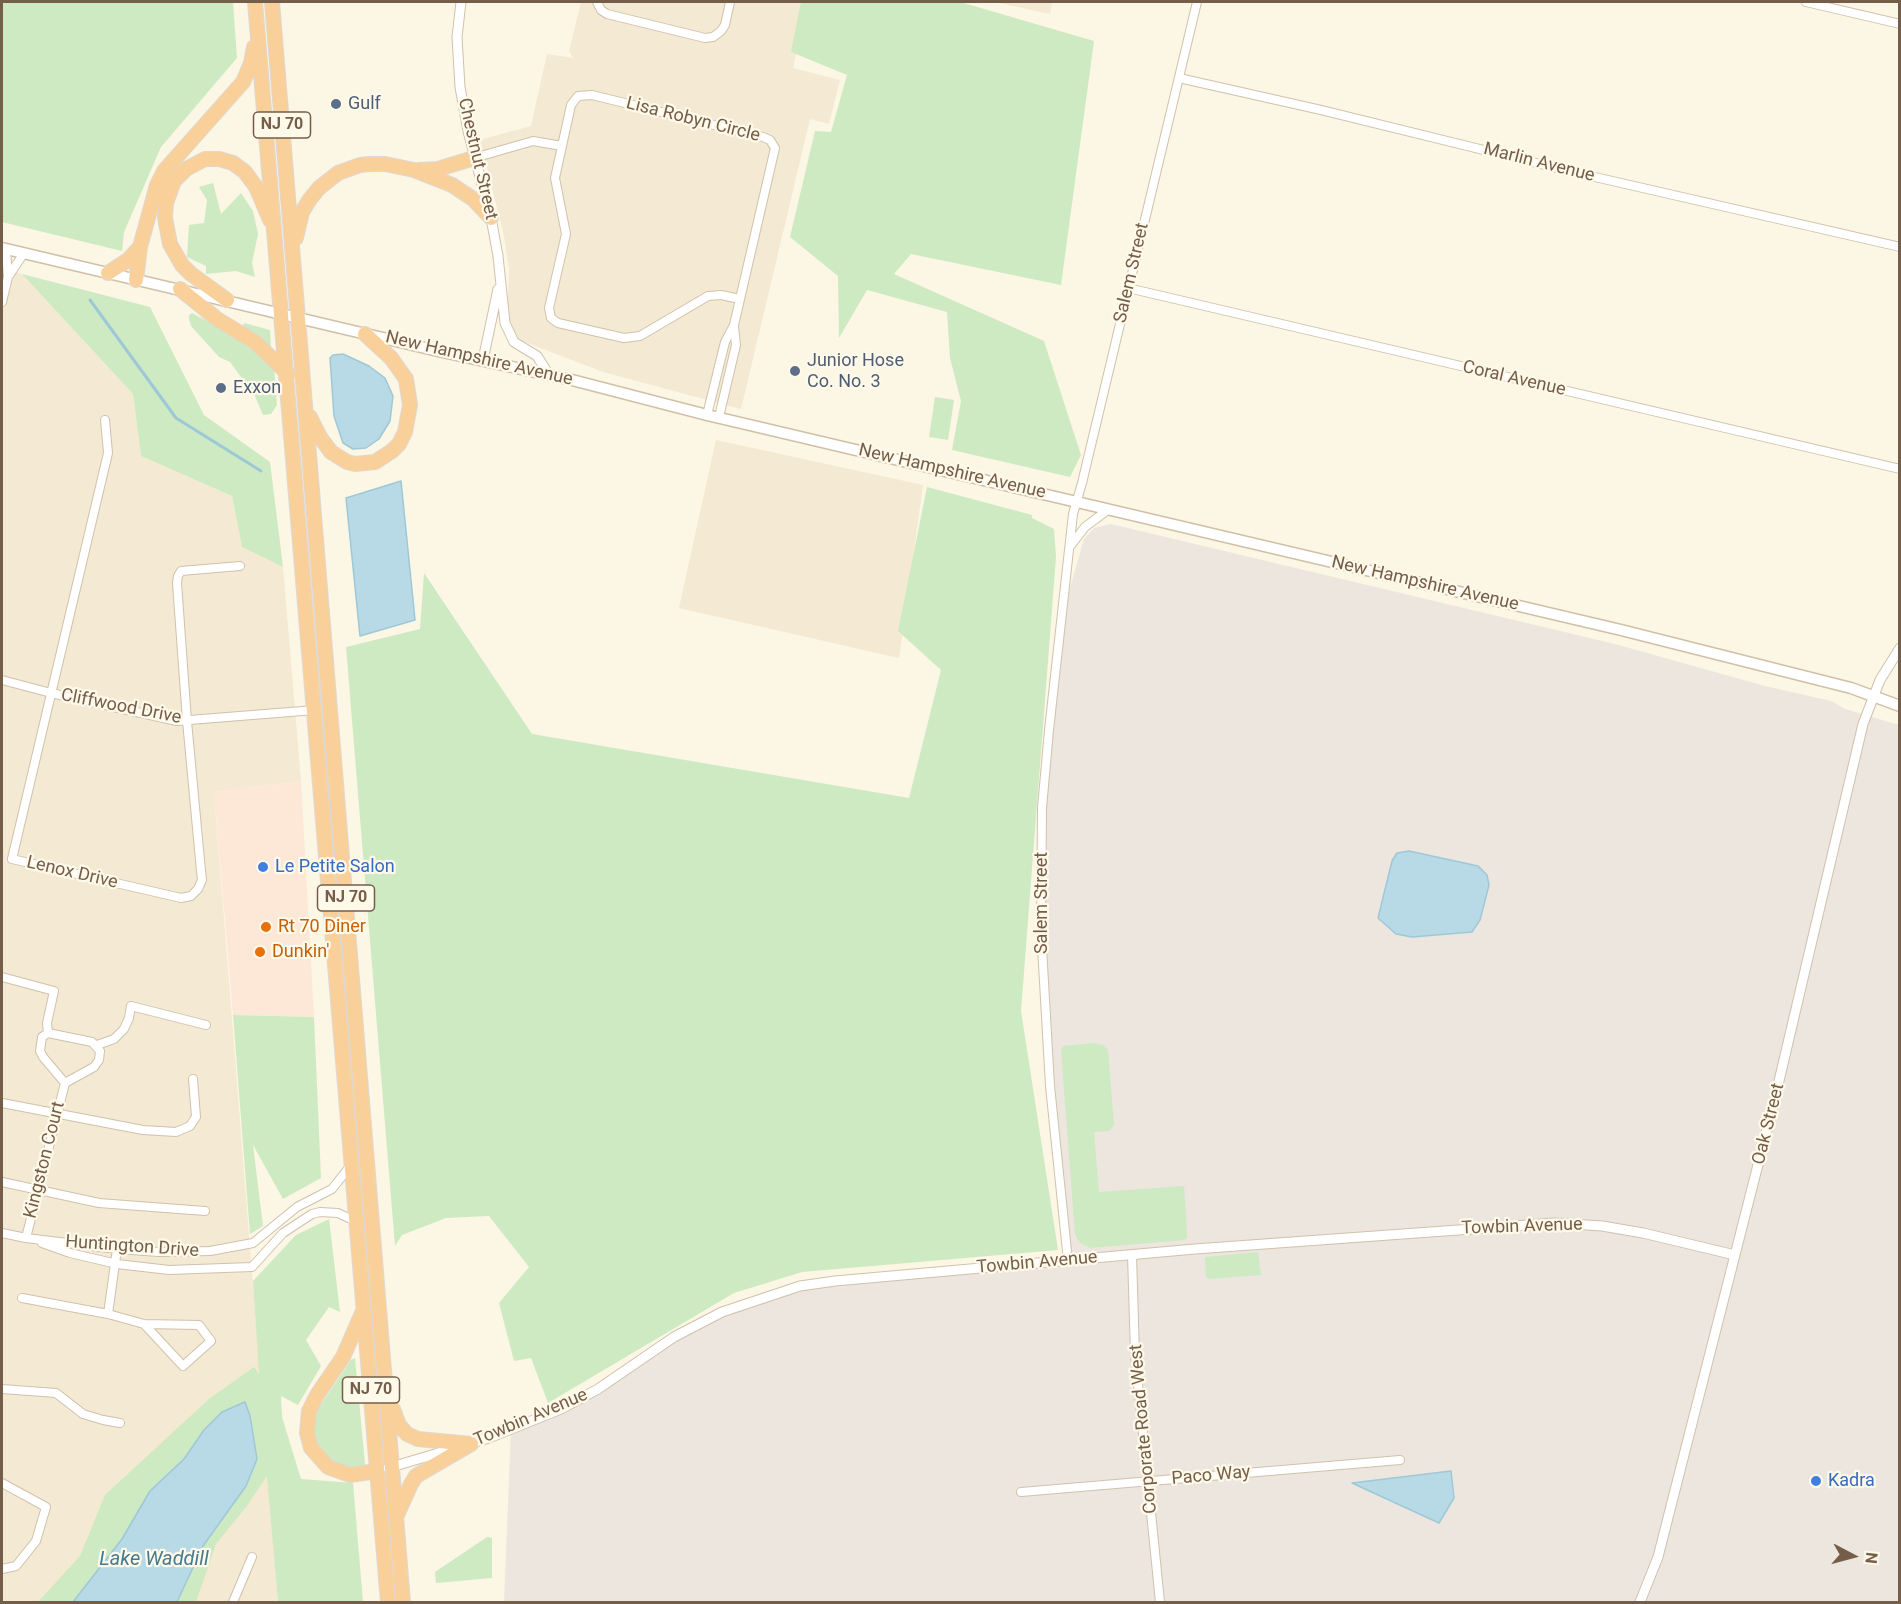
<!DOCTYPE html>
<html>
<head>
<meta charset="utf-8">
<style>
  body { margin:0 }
  #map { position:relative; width:1901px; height:1604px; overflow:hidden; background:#fcf6e4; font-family:Roboto,sans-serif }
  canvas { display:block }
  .frame { position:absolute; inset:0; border:3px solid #755e49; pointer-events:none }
  .north { position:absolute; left:1823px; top:1526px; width:60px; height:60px; -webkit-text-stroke:4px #fff9ea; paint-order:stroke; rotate:96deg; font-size:16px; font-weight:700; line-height:24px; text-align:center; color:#755e49 }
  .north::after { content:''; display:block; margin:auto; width:21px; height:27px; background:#755e49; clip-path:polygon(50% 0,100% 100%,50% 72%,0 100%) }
</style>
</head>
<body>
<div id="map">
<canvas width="1901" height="1604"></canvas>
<div class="frame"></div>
<div class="north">N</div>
</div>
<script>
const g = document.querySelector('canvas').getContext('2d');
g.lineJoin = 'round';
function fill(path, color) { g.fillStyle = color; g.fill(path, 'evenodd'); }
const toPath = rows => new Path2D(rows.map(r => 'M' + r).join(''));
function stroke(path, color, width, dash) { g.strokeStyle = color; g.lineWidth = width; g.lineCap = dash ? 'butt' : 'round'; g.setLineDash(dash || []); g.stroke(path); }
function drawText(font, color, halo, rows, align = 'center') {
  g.font = font + ' Roboto,sans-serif'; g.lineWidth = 4.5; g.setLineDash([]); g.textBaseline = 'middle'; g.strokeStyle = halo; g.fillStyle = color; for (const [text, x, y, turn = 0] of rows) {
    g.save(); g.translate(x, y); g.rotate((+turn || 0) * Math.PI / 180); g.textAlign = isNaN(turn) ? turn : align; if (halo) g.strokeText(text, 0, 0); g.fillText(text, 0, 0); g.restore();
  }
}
fill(toPath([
  [581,2,807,2,793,68,840,80,829,124,810,119,741,409,603,372,520,340,504,323,508,297,509,269,504,236,480,140,531,126,547,54,573,58,569,51],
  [995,2,1052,2,1050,14],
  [2,269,22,274,133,394,141,456,232,496,242,547,283,567,301,781,214,792,278,1602,2,1602],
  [716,440,923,485,899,658,679,608]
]), '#f4e9d2');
fill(toPath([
  [301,781,314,1017,233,1015,214,792]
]), '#fde7d7');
fill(toPath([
  [1111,524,1615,644,1765,686,1831,701,1845,709,1899,725,1899,1602,504,1602,511,1429,561,1409,722,1312,800,1286,1067,1261,1045,1012,1042,808,1063,612,1084,539,1094,528]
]), '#ece6de');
fill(toPath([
  [2,2,233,2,237,58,161,147,124,232,122,251,2,222],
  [801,2,960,2,1094,41,1061,285,911,254,894,274,1044,341,1081,455,1070,477,952,450,961,401,950,358,947,312,867,290,839,338,838,276,790,237,815,131,831,132,847,75,791,52],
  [213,183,221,214,241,193,253,211,258,234,252,263,255,277,236,271,206,274,206,266,187,257,189,225,204,223,207,200,199,187],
  [22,274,150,307,204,415,270,462,283,567,242,547,232,496,141,456,133,394],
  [192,313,242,339,274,368,277,405,271,414,263,415,255,396,230,362,219,357,191,326,189,319,189,315],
  [244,323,270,330,271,348,243,326],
  [935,397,954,400,948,440,929,437],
  [927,487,1032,515,1032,518,1054,529,1056,557,1021,1011,1058,1250,802,1272,734,1293,548,1403,531,1358,514,1361,499,1303,529,1267,489,1216,446,1218,402,1235,395,1246,346,647,420,629,424,573,532,734,909,798,941,670,898,631],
  [233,1015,314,1017,321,1178,283,1199,253,1145,263,1226,250,1234],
  [1094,1043,1103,1045,1108,1050,1114,1125,1109,1131,1094,1132,1099,1192,1184,1186,1187,1231,1187,1238,1184,1240,1090,1248,1080,1243,1075,1234,1061,1051,1063,1046],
  [329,1219,340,1312,329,1307,306,1340,321,1366,298,1405,281,1396,282,1417,301,1479,353,1483,363,1602,278,1602,267,1476,246,1507,216,1544,196,1602,177,1602,203,1546,246,1486,204,1430,184,1459,150,1491,122,1539,76,1600,73,1602,38,1602,80,1556,105,1495,209,1399,254,1367,259,1374,253,1281,296,1235],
  [1258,1252,1261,1275,1209,1279,1206,1277,1205,1257],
  [355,1358,365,1464,364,1466,355,1468,341,1466,324,1455,318,1446,314,1430,315,1417,321,1404,351,1360],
  [487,1537,492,1538,492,1578,436,1583,435,1572]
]), '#cdeac2');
const water = toPath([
  [343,354,369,366,385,378,393,396,390,421,379,439,366,448,353,449,343,443,334,416,330,358,333,355,343,354],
  [401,481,415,620,360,636,346,498,401,481],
  [1409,851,1478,866,1487,875,1489,885,1480,920,1472,932,1412,937,1396,934,1378,918,1392,861,1397,853,1409,851],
  [245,1402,250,1416,257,1459,246,1486,203,1546,177,1602,73,1602,122,1539,150,1491,184,1459,204,1430,222,1412,245,1402],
  [1451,1471,1454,1498,1439,1523,1352,1483,1451,1471]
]);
fill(water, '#b8dae6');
stroke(water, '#9ec8d8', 1.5);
stroke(toPath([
  [90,300,176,418,261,471]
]), '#9ec8d8', 3);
const minor = toPath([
  [597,2,601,10,607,14,705,38,713,37,721,31,725,25,730,2],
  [1806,2,1900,24],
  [1179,78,1321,110,1573,172,1900,247],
  [474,158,533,141,562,146],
  [8,277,24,253],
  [1128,288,1900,469],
  [2,302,8,277,6,249],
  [707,415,725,342,734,325,775,148,770,140,763,137,592,95,578,96,571,105,555,178,566,234,549,308,551,318,558,323,624,338,640,336,708,296,721,295,740,299],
  [719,417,736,345,734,327],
  [105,420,108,453,12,859,181,898,191,896,198,889,202,880,201,871,187,721,177,583,178,576,181,571,240,566],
  [1071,545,1085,527,1109,509],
  [2,680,51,693,177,721,315,710],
  [2,977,54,991,47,1023,48,1033],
  [97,1045,114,1039,124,1029,129,1018,131,1006,206,1025],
  [2,1103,143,1130,176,1132,190,1126,196,1117,193,1079],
  [2,1182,99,1203,205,1211],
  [2,1233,26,1238,117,1249,159,1252,210,1251,253,1243,297,1207,332,1189,351,1165],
  [26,1238,65,1083,94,1067,99,1060,100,1051,92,1042,48,1033,42,1037,40,1051,43,1057,65,1083],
  [42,1243,70,1253,117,1264,169,1270,252,1267,283,1233,312,1214,320,1212,338,1213,357,1222],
  [117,1249,108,1314,144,1324,199,1325,211,1341,183,1366,144,1324],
  [1132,1255,1135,1354,1160,1602],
  [1068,1261,1050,1086,1041,930,1042,808,1049,730,1073,514,1082,483,1197,2],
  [22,1298,108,1314],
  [2,1389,56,1393,83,1414,103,1420,120,1423],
  [2,1483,46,1507,36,1541,16,1566,2,1569],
  [1021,1492,1400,1460],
  [233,1602,252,1557]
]);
const tertiary = toPath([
  [461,2,457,37,460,87,468,131,491,218,498,256,505,323,514,342,537,356,549,375],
  [483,360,498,289],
  [388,1468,489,1438,561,1409,598,1389,674,1337,722,1312,800,1286,835,1281,1195,1249,1555,1223,1602,1226,1643,1233,1735,1255],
  [1640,1602,1658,1557,1775,1098,1863,724,1880,680,1900,648]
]);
const secondary = toPath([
  [2,248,438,351,572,380,707,415,1621,630,1851,688,1900,706]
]);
const trunk = toPath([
  [255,2,388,1602],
  [272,2,403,1602],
  [419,170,438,169,474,158],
  [296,238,302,212,310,199,319,188,338,173,360,165,370,164,385,164,414,170,452,185,473,199,491,218],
  [108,273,128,260,140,247],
  [136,280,140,247,157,185,164,171,243,82,251,63,254,47],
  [180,289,217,319,255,342,288,374],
  [227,300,191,274,182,265,170,244,165,218,166,203,174,181,186,169,205,159,219,159,233,163,245,172,256,187,270,220],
  [310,417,320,437,331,452,347,462,355,464,375,462,392,451,399,444,405,432,410,405,406,379,391,358,365,334],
  [363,1311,343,1357,317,1395,309,1411,307,1433,311,1448,328,1467,350,1475,377,1471],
  [393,1409,399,1425,407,1434,418,1439,471,1444],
  [397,1515,411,1484,416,1476,471,1444]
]);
stroke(minor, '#d0c1ad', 10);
stroke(tertiary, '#d0c1ad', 11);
stroke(secondary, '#d1bfa7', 13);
stroke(trunk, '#ded8d3', 16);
stroke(minor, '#fff', 8);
stroke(tertiary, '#fff', 9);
stroke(secondary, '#fff', 10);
stroke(trunk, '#fad09a', 14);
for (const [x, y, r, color] of [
  [336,104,6,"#5c6f8a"],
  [795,371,6,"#5c6f8a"],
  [221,388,6,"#5c6f8a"],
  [263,867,6,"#3f7fe0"],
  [266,927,6,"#e8710a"],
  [260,952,6,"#e8710a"],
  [1816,1481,6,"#3f7fe0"]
]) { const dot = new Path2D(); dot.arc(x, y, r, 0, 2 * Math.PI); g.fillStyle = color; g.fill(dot); stroke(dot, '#fff9ea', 2); }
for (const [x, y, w] of [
  [282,125,57],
  [346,898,57],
  [371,1390,57]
]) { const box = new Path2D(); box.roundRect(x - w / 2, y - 13, w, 26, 4.5); g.fillStyle = '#fff9ea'; g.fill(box); stroke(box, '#755e49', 1.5); }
drawText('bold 16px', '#755e49', null, [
  ["NJ 70",282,125],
  ["NJ 70",346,898],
  ["NJ 70",371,1390]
]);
drawText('18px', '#4e5e75', '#fff9ea', [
  ["Gulf",348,104],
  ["Junior Hose",807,361],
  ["Co. No. 3",807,382],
  ["Exxon",233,388]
], 'left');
drawText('18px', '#755e49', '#fff9ea', [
  ["Lisa Robyn Circle",693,120,14],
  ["Chestnut Street",477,159,77],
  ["Marlin Avenue",1539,163,14],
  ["Salem Street",1132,273,-77],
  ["New Hampshire Avenue",479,359,13],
  ["Coral Avenue",1514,379,13],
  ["New Hampshire Avenue",952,472,13],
  ["New Hampshire Avenue",1425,584,13],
  ["Cliffwood Drive",121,707,11],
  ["Lenox Drive",72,873,13],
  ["Salem Street",1042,903,-90],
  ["Oak Street",1769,1124,-76],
  ["Kingston Court",45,1160,-76],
  ["Towbin Avenue",1522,1227,-2],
  ["Huntington Drive",132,1247,4],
  ["Towbin Avenue",1037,1263,-5],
  ["Towbin Avenue",531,1418,-23],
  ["Corporate Road West",1144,1429,-95],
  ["Paco Way",1211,1476,-5]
]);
drawText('18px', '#366cbe', '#fff9ea', [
  ["Le Petite Salon",275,867],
  ["Kadra",1828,1481]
], 'left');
drawText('18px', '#c56008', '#fff9ea', [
  ["Rt 70 Diner",278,927],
  ["Dunkin'",272,952]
], 'left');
drawText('italic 20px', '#457a90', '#fff9ea', [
  ["Lake Waddill",154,1560]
]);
</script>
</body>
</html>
